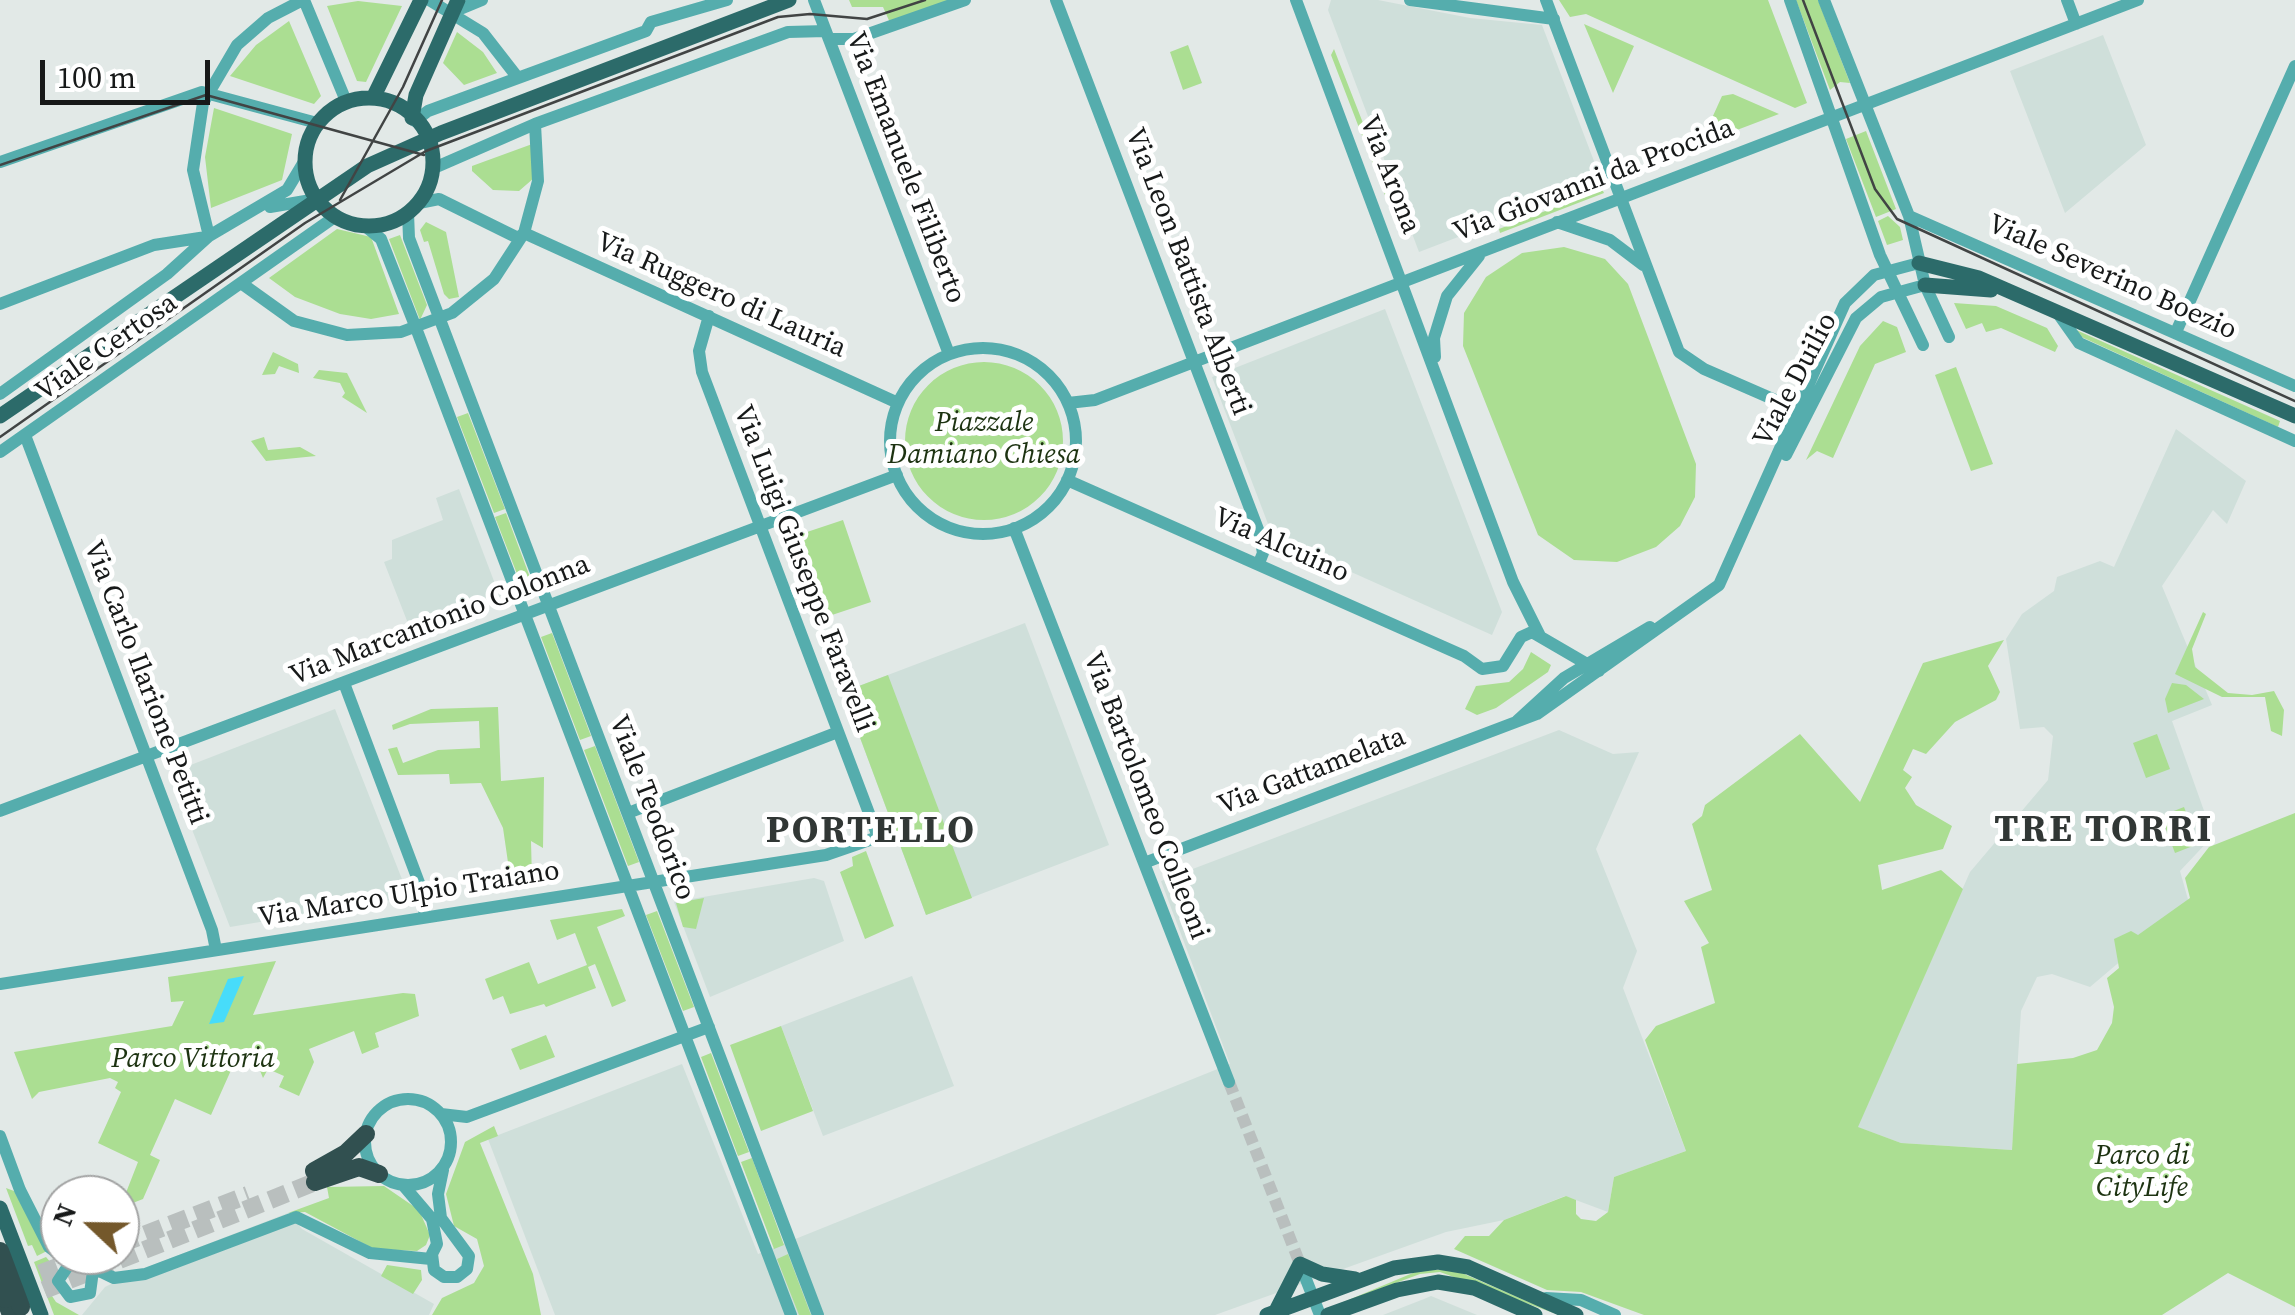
<!DOCTYPE html>
<html>
<head>
<meta charset="utf-8">
<style>
  body { margin:0 }
  #map { position:relative; width:2295px; height:1315px; overflow:hidden; background:#e2e9e7; font-family:"Source Serif 4",serif }
  canvas { display:block }
  .north { position:absolute; left:40px; top:1175px; width:100px; height:100px; box-sizing:border-box; background:#fff; border:2px solid #a2a3a3; border-radius:50%; rotate:292deg; font-size:28px; font-weight:700; line-height:40px; text-align:center; color:#171919 }
  .north::after { content:''; display:block; margin:auto; width:35px; height:45px; background:#74582b; clip-path:polygon(50% 0,100% 100%,50% 72%,0 100%) }
  .scale { position:absolute; left:40px; top:60px; width:170px; height:45px; box-sizing:border-box; border:5px solid #171919; border-top:0; padding-left:12px; font-size:30px; line-height:35px; white-space:nowrap; color:#171919; -webkit-text-stroke:8px #fff; paint-order:stroke }
</style>
</head>
<body>
<div id="map">
<canvas width="2295" height="1315"></canvas>
<div class="north">N</div>
<div class="scale">100 m</div>
</div>
<script>
const g = document.querySelector('canvas').getContext('2d');
g.lineJoin = 'round';
function fill(path, color) { g.fillStyle = color; g.fill(path, 'evenodd'); }
const toPath = rows => new Path2D(rows.map(r => 'M' + r).join(''));
function stroke(path, color, width, dash) { g.strokeStyle = color; g.lineWidth = width; g.lineCap = dash ? 'butt' : 'round'; g.setLineDash(dash || []); g.stroke(path); }
function drawText(font, color, halo, rows, align = 'center') {
  g.font = font + ' "Source Serif 4",serif'; g.lineWidth = 10; g.setLineDash([]); g.textBaseline = 'middle'; g.strokeStyle = halo; g.fillStyle = color; for (const [text, x, y, turn = 0] of rows) {
    g.save(); g.translate(x, y); g.rotate((+turn || 0) * Math.PI / 180); g.textAlign = isNaN(turn) ? turn : align; if (halo) g.strokeText(text, 0, 0); g.fillText(text, 0, 0); g.restore();
  }
}
fill(toPath([
  [1331,0,1378,0,1470,18,1542,25,1602,182,1419,252,1328,10],
  [2103,35,2146,145,2065,213,2010,71],
  [1385,309,1502,612,1492,635,1273,537,1212,377],
  [2176,429,2246,481,2227,524,2213,510,2162,586,2212,705,2172,721,2213,836,2180,871,2189,903,2090,987,2052,974,2037,977,2021,1011,2012,1150,1901,1143,1857,1127,1970,872,2048,780,2053,736,2044,727,2020,729,2006,639,2022,614,2054,591,2057,577,2100,561,2114,567],
  [459,489,500,597,411,631,384,562,392,559,392,540,443,520,436,498],
  [1025,623,1109,845,926,915,843,692],
  [335,709,409,897,230,927,170,773],
  [1559,730,1613,754,1639,752,1596,849,1637,951,1623,988,1686,1151,1614,1177,1608,1212,1565,1196,1504,1220,1446,1232,1215,1315,555,1315,488,1139,682,1064,758,1254,1230,1064,1161,881],
  [814,878,824,881,844,941,710,997,674,902],
  [912,976,954,1086,823,1136,781,1026],
  [288,1213,302,1229,434,1304,429,1315,82,1315,105,1287,137,1271],
  [1431,1296,1477,1315,1383,1315,1424,1299]
]), '#cfdfda');
fill(toPath([
  [849,0,954,0,891,25,883,7,852,7],
  [1559,0,1768,0,1807,103,1795,108,1586,14,1570,17],
  [1796,0,1818,0,1850,83,1840,82,1830,90],
  [358,1,402,6,366,82,357,81,327,6],
  [289,21,321,96,314,104,230,76,256,45],
  [1584,24,1634,46,1613,93],
  [457,32,483,52,497,73,464,85,443,63],
  [1188,45,1202,83,1183,90,1170,52],
  [1334,49,1383,174,1388,203,1331,55],
  [1733,94,1779,114,1708,141,1703,138,1722,96],
  [214,108,292,134,282,180,211,208,205,157],
  [1866,131,1896,209,1876,217,1846,139],
  [535,143,534,178,519,191,493,190,472,171,472,166],
  [1602,189,1604,193,1500,233,1499,229],
  [1888,216,1900,227,1903,240,1887,245,1878,221],
  [426,222,446,232,459,297,449,299,444,294,428,241,424,242,420,230],
  [337,229,371,237,399,314,371,319,340,314,295,297,269,278],
  [400,235,427,305,420,320,389,239],
  [1564,247,1605,259,1628,284,1696,464,1695,497,1680,526,1656,547,1617,562,1574,560,1538,535,1463,346,1464,313,1486,277,1522,253],
  [1954,303,1996,306,2047,328,2058,346,2055,352,2001,328,1986,332,1982,323,1966,329],
  [1883,321,1897,327,1906,352,1875,364,1833,458,1817,451,1806,460,1860,346],
  [2074,329,2280,421,2278,427,2075,334],
  [273,352,298,364,299,373,279,366,275,374,262,375],
  '905 441a79 79 0 1 1 158 0a79 79 0 1 1-158 0Z',
  [1956,367,1993,464,1971,471,1935,375],
  [319,370,347,373,367,413,342,397,345,393,340,383,313,378],
  [468,413,505,509,494,513,457,417],
  [264,437,268,450,300,447,316,456,266,461,251,441],
  [506,513,534,588,524,592,495,517],
  [843,520,871,602,817,620,789,538],
  [2203,612,2206,614,2192,649,2195,667,2228,693,2252,695,2274,691,2284,710,2282,736,2271,731,2265,697,2222,697,2175,674],
  [552,633,591,736,580,740,541,637],
  [2004,640,1988,666,2000,692,1996,700,1955,722,1926,754,1913,749,1903,770,1912,777,1905,788,1916,805,1952,826,1943,849,1878,865,1882,890,1941,870,1963,889,1858,1127,1901,1143,2012,1150,2017,1064,2073,1058,2097,1050,2112,1023,2114,1007,2107,978,2119,968,2114,939,2131,931,2138,935,2190,898,2185,878,2209,847,2295,813,2295,1307,2228,1273,2162,1315,1644,1315,1581,1292,1547,1290,1454,1249,1465,1236,1489,1236,1504,1220,1566,1196,1576,1200,1576,1214,1581,1219,1596,1221,1608,1212,1614,1177,1686,1151,1645,1040,1656,1026,1715,1003,1701,947,1709,943,1684,901,1712,890,1692,824,1702,816,1705,805,1800,734,1860,802,1923,663],
  [1531,652,1551,665,1548,672,1496,708,1477,715,1465,709,1476,686,1509,682,1523,669],
  [888,675,972,898,926,915,843,692],
  [2172,683,2186,685,2204,699,2168,713,2165,699],
  [498,707,501,781,544,777,543,848,531,841,532,880,511,883,503,828,481,783,450,784,449,774,398,775,388,749,397,747,403,763,438,750,480,748,479,721,410,724,393,730,392,725,431,709],
  [2157,734,2170,769,2146,778,2133,743],
  [595,746,639,862,628,866,584,750],
  [2184,807,2198,844,2175,853,2161,816],
  [866,851,894,926,865,939,840,872,853,866,852,857],
  [704,898,696,929,683,927,676,903],
  [622,909,625,916,597,927,626,1001,612,1007,595,964,588,967,596,988,546,1007,544,1004,510,1014,503,996,493,1000,485,979,529,962,538,984,587,965,575,933,557,940,550,920],
  [657,911,694,1007,683,1011,646,915],
  [276,961,253,1015,403,993,415,994,419,1016,375,1033,379,1047,362,1054,354,1031,309,1049,314,1062,299,1096,279,1087,284,1076,268,1069,263,1078,255,1058,236,1059,211,1115,175,1099,150,1155,160,1160,143,1199,120,1208,138,1162,98,1143,121,1092,115,1088,118,1082,110,1078,39,1092,32,1099,14,1052,172,1026,184,1001,171,1002,168,977],
  [781,1026,813,1111,761,1131,730,1045],
  [546,1035,555,1057,520,1070,511,1049],
  [711,1053,749,1152,738,1156,701,1057],
  [494,1126,498,1136,480,1143,533,1274,541,1315,432,1315,442,1298,474,1283,484,1266,477,1239,454,1226,446,1194,465,1142],
  [752,1158,784,1245,774,1249,741,1162],
  [384,1186,419,1210,430,1235,426,1245,417,1251,374,1249,305,1212,288,1213,329,1198,327,1187],
  [6,1188,14,1191,47,1251,37,1256,32,1245,28,1246],
  [788,1254,811,1315,799,1315,777,1259],
  [46,1257,52,1264,48,1276,50,1293,56,1302,79,1315,54,1315,34,1262],
  [387,1265,421,1270,422,1280,413,1294,381,1276],
  [1420,1270,1455,1270,1559,1315,1440,1272,1420,1274,1334,1306]
]), '#abde92');
fill(toPath([
  [244,976,224,1022,209,1024,228,979]
]), '#47dcfa');
stroke(toPath([
  [1229,1082,1300,1264]
]), '#b9bfbe', 12, [12, 6]);
stroke(toPath([
  [120,1244,248,1195],
  [15,1283,89,1255],
  [19,1300,315,1182]
]), '#b9bfbe', 18, [18, 9]);
stroke(toPath([
  [304,0,346,101],
  [429,0,483,33,518,78],
  [814,0,949,354],
  [1056,0,1259,532,1263,553,1259,563],
  [1296,0,1513,582,1540,636],
  [1410,0,1554,19],
  [1546,0,1679,352,1704,369,1798,410],
  [1790,0,1880,255,1923,345],
  [1824,0,1909,216,1925,285,1949,337],
  [2067,0,2076,24],
  [453,12,482,0],
  [830,39,854,39,965,0],
  [415,121,428,111,646,31,651,22,727,0],
  [0,162,202,92,317,123],
  [434,168,535,124,788,32,826,31],
  [419,203,439,199,518,238,524,233],
  [270,207,317,199],
  [408,213,409,238,818,1315],
  [1909,216,2295,386],
  [1557,222,1610,240,1643,265],
  [365,226,381,239,416,328,791,1315],
  [524,233,898,403],
  [209,236,193,170,203,103,237,45,268,18,303,0],
  [241,283,294,321,347,335,401,332,452,313,494,279,524,233,538,181,535,124],
  [0,304,154,245,206,237],
  [2057,312,2079,343,2295,441],
  [2176,332,2295,66],
  '890 441a93 93 0 1 1 186 0a93 93 0 1 1-186 0Z',
  [1435,357,1434,338,1447,296,1479,256],
  [0,394,167,274,209,236,287,190,305,160],
  [1068,403,1095,400,2138,0],
  [25,435,212,930,216,950],
  [0,452,336,216],
  [1786,455,1856,318,1881,297,1925,285],
  [1067,480,1464,656,1482,669,1503,666,1521,637,1532,632,1599,671],
  [1014,528,1229,1082],
  [344,683,421,888,425,917],
  [1517,721,1564,678,1650,627],
  [0,811,897,475],
  [628,813,838,732],
  [1144,863,1537,714,1719,585,1845,303,1874,275,1919,263],
  [0,984,826,855,878,837,702,372,699,351,709,316],
  '365 1142a43 43 0 1 1 86 0a43 43 0 1 1-86 0Z',
  [441,1114,467,1117,709,1027],
  [0,1136,20,1190,49,1247,70,1263,83,1263,114,1278,145,1274,296,1217,370,1253,431,1259],
  [403,1185,432,1219,437,1244,432,1254,434,1270,444,1277,457,1277,467,1269,469,1256,441,1218,438,1194,443,1170],
  [70,1263,58,1281,70,1297,90,1293,93,1271],
  [1300,1264,1320,1315],
  [1546,1298,1581,1300,1615,1315]
]), '#55adad', 12);
stroke(toPath([
  [374,96,421,0],
  '305 162a64 64 0 1 1 128 0a64 64 0 1 1-128 0Z',
  [412,118,416,95,458,0],
  [1919,263,1979,278,2295,416],
  [1925,285,1991,290],
  [0,416,367,166,441,133,789,0],
  [0,1208,41,1315],
  [1276,1311,1300,1264,1322,1274,1355,1279],
  [1267,1315,1394,1268,1438,1262,1468,1267,1576,1315],
  [1328,1315,1397,1290,1438,1282,1474,1288,1535,1315]
]), '#2c6b6a', 15);
stroke(toPath([
  [314,1171,346,1153,366,1134],
  [315,1182,359,1167,379,1174],
  [5,1299,11,1315]
]), '#315050', 18);
stroke(toPath([
  [1803,0,1875,189,1897,219,2295,401],
  [0,165,206,95,424,155],
  [340,200,403,87,442,0],
  [0,437,305,223,426,151,778,17,810,14,867,19,925,0]
]), '#414444', 2.5);
stroke(toPath([
  [0,1251,21,1307],
  [0,1286,5,1299]
]), '#315050', 18);
drawText('28px', '#171919', '#fff', [
  ["Via Emanuele Filiberto",905,168,69],
  ["Via Arona",1389,175,69],
  ["Via Giovanni da Procida",1594,181,-21],
  ["Via Leon Battista Alberti",1187,272,69],
  ["Viale Severino Boezio",2112,278,24],
  ["Via Ruggero di Lauria",721,296,24],
  ["Viale Certosa",107,348,-35],
  ["Viale Duilio",1796,380,-62],
  ["Via Alcuino",1281,546,24],
  ["Via Luigi Giuseppe Faravelli",803,569,69],
  ["Via Marcantonio Colonna",440,621,-21],
  ["Via Carlo Ilarione Petitti",145,683,69],
  ["Via Gattamelata",1312,772,-21],
  ["Via Bartolomeo Colleoni",1145,796,69],
  ["Viale Teodorico",651,808,69],
  ["Via Marco Ulpio Traiano",409,895,-9]
]);
drawText('italic 28px', '#1d3311', '#fff', [
  ["Piazzale",984,424],
  ["Damiano Chiesa",984,456],
  ["Parco Vittoria",193,1060],
  ["Parco di",2142,1157],
  ["CityLife",2142,1189]
]);
g.letterSpacing = '2.5px';
drawText('bold 38px', '#313735', '#fff', [
  ["TRE TORRI",2104,831],
  ["PORTELLO",871,832]
]);
g.letterSpacing = '0px';
</script>
</body>
</html>
